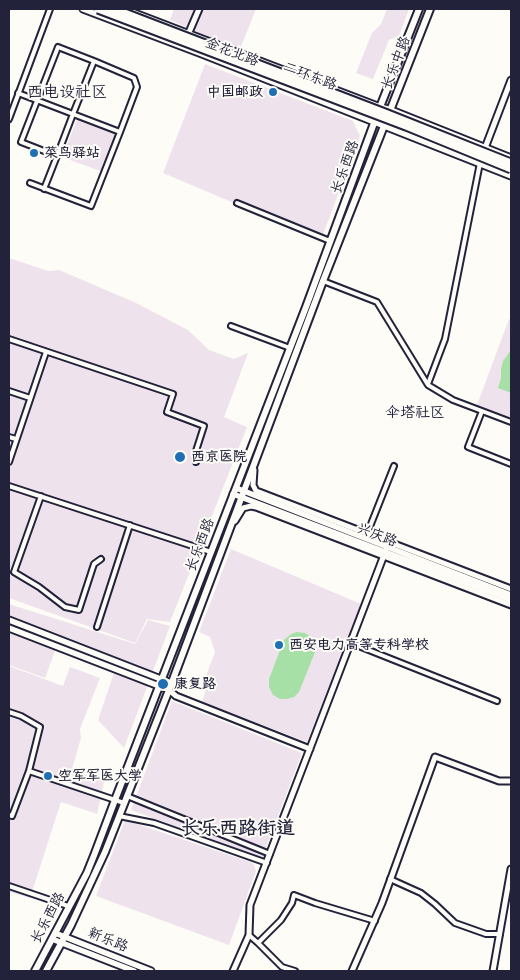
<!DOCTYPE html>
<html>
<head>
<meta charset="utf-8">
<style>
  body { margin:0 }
  #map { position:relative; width:520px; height:980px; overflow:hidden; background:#fdfcf7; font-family:Delius,sans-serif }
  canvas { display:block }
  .frame { position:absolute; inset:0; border:10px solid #22223b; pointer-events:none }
</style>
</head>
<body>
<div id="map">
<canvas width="520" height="980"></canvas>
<div class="frame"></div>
</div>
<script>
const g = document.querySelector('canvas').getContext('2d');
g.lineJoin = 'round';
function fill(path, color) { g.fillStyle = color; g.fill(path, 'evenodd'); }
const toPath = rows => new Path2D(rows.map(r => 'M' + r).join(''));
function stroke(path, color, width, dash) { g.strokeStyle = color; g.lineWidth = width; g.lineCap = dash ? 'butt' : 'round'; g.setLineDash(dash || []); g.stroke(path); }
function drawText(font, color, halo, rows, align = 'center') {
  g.font = font + ' Delius,"LXGW WenKai TC",sans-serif'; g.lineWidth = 4; g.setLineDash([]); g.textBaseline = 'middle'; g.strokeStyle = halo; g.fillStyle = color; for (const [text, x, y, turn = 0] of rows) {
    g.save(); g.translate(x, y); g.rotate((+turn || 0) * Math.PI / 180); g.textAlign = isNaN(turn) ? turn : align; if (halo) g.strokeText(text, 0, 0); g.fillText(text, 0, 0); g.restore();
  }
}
fill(toPath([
  [174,9,196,9,188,28,170,20],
  [201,9,256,9,240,49,192,31],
  [387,9,409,9,399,36,389,40,373,79,356,73,372,33,381,24],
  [205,64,353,121,360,136,321,240,163,173],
  [78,117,115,132,116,137,103,172,62,157],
  [9,258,48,271,59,270,134,302,188,330,209,350,234,359,248,353,224,417,247,427,170,622,147,619,135,643,9,598],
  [509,319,511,320,511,418,477,405],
  [231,549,361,604,307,742,202,702,208,683,204,681,215,652,210,637,199,632],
  [9,604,135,644,148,620,170,626,124,748,98,720,114,673,55,651,45,678,9,665],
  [9,666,63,686,70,667,100,678,80,729,81,738,72,769,104,782,97,814,61,802,30,898,9,892],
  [172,701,302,753,262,858,131,810],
  [125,820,253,863,256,871,229,945,96,896]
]), '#eee3ec');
fill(toPath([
  [511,350,511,393,498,388,501,378,501,369,503,361],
  [297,632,305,633,311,637,315,644,315,652,299,692,294,697,287,699,280,699,273,695,269,687,269,679,284,640,291,634]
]), '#a6e0a6');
const minor = toPath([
  [94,61,134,78,137,87,120,132],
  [18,93,120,132,91,206,30,183],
  [9,119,50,9],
  [44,189,57,156,73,114,94,61,58,47,21,142,57,156],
  [237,203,330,241],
  [323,281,377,302,428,385,453,400,511,422],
  [231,326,290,348],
  [9,339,173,394,167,412,204,426,195,454,196,462],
  [428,384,445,339,480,163],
  [9,391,30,398],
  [482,411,468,447,511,464],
  [9,437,16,439],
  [9,462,46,352],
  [9,486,211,552],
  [41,496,14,572,39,587,65,607,79,610,94,564,101,559],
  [367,534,394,466],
  [97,627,130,525],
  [351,643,497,701],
  [9,712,21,716,40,727,29,771,12,816,9,815],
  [29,771,124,803],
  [127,796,270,854],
  [119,816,154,823,267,863],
  [390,879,421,893,435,904,455,923,486,934,500,934],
  [9,886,68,906],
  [249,935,258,943,282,967,295,971],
  [258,943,281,920,292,903,294,895,315,903,375,921]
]);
const tertiary = toPath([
  [187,37,199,9],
  [485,148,511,80],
  [254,470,253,485,256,491,259,492,511,589],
  [235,521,243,508,251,506,256,507,511,605],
  [159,686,169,690,176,696,310,749],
  [233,971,249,935,250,905,389,542],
  [352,971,382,903,435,757,499,781,511,781],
  [493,971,511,869]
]);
const secondary = toPath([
  [83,9,202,54,511,176],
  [124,9,380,107,391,110,511,158],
  [236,488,511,595],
  [233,494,511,600],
  [9,620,171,683],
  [9,628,159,686],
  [55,933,151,971],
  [52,939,134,971]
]);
const primary = toPath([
  [35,971,87,873,95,853,115,800,306,307,380,107,419,9],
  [46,971,71,925,105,852,169,690,323,281,430,9]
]);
stroke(minor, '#22223b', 8);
stroke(tertiary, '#22223b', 9);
stroke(secondary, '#22223b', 9);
stroke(primary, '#22223b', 10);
stroke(minor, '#fdfcf7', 4);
stroke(tertiary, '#fdfcf7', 5);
stroke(secondary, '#fdfcf7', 5.5);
stroke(primary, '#fdfcf7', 6);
const trunkBridge = toPath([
  [98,9,406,126,511,169],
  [114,9,385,113,511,163]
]);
stroke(trunkBridge, '#22223b', 11, []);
stroke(trunkBridge, '#fdfcf7', 7);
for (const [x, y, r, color] of [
  [273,92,5,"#1f6fb2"],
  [34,153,5,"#1f6fb2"],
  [180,457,6,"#1f6fb2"],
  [279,645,5,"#1f6fb2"],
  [163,684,6,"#1f6fb2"],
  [48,776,5,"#1f6fb2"]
]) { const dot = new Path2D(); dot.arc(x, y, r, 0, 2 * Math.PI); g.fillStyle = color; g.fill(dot); stroke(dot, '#fdfcf7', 2); }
drawText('14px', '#22223b', '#fdfcf7', [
  ["金花北路",232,52,21],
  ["长乐中路",396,63,-69],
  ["二环东路",310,76,21],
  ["长乐西路",345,167,-70],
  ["兴庆路",377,535,21],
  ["长乐西路",200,545,-69],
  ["长乐西路",48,918,-62],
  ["新乐路",108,940,22]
]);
drawText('bold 14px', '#22223b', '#fdfcf7', [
  ["中国邮政",263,92,"right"],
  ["菜鸟驿站",44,153],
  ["西京医院",191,457],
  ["西安电力高等专科学校",289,645],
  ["康复路",174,684],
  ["空军军医大学",58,776]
], 'left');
drawText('15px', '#22223b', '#fdfcf7', [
  ["伞塔社区",415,413]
]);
drawText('16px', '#22223b', '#fdfcf7', [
  ["西电设社区",67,92]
]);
drawText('bold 19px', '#22223b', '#fdfcf7', [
  ["长乐西路街道",238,829]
]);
</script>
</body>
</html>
